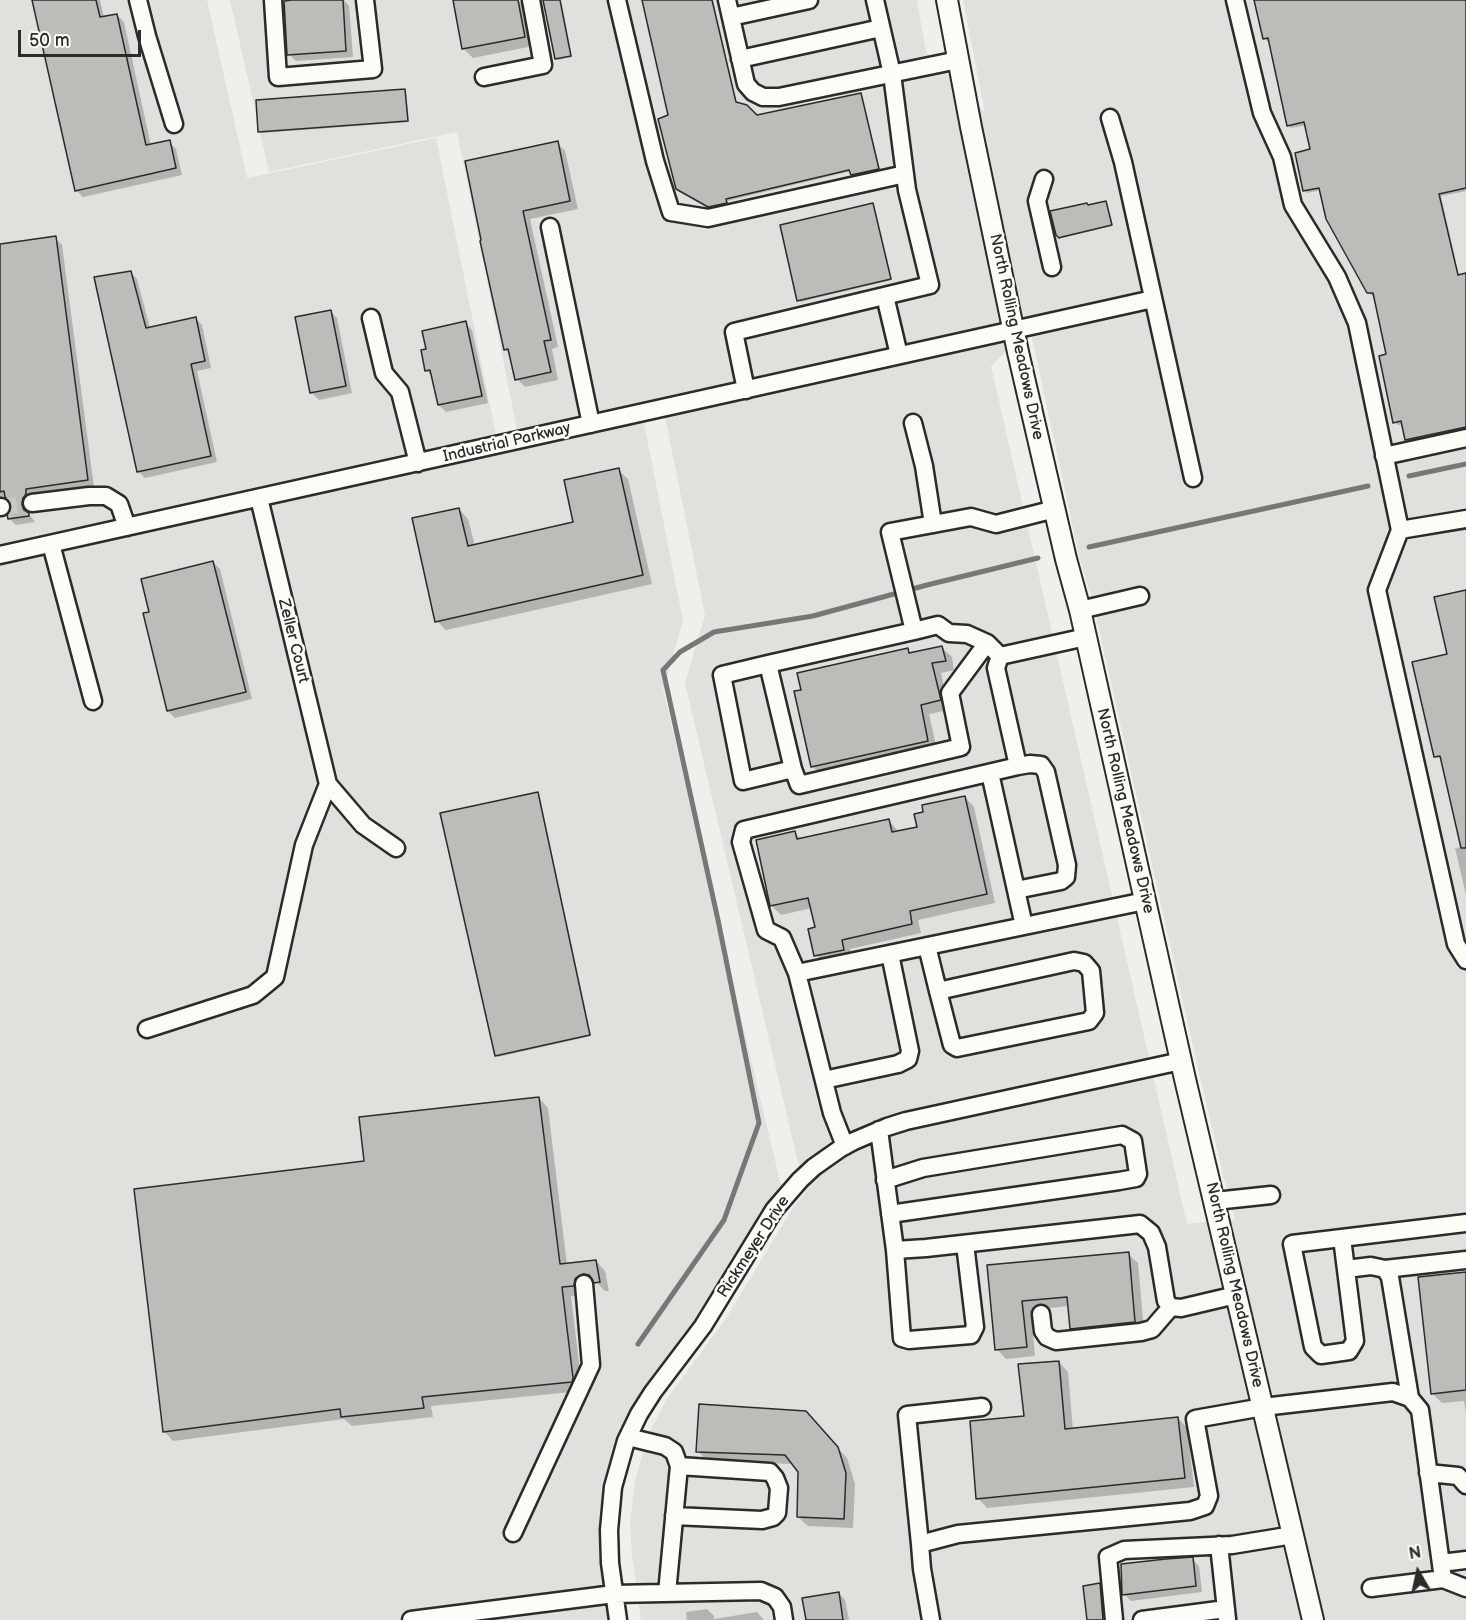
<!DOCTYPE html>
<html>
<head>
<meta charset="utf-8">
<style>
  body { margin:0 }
  #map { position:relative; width:1466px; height:1620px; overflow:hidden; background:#f0efeb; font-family:"Balsamiq Sans",sans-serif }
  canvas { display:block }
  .north { position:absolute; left:1388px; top:1542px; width:60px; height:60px; -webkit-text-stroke:4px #fdfcf7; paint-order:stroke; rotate:351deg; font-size:16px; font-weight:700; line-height:24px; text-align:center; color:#2b2b2b }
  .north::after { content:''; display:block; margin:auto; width:21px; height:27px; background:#2b2b2b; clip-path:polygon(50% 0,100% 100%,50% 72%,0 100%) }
  .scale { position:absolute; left:18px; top:30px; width:123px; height:27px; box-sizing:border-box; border:3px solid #2b2b2b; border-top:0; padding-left:8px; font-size:18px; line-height:21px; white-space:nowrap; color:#2b2b2b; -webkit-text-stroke:4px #fdfcf7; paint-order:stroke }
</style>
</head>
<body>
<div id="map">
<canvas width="1466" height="1620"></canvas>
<div class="north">N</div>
<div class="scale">50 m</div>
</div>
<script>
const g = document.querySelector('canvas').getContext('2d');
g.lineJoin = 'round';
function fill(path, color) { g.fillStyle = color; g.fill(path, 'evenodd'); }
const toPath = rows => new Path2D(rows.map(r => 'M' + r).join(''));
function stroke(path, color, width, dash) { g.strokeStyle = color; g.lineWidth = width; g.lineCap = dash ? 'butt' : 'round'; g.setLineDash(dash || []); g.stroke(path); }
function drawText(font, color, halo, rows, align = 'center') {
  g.font = font + ' "Balsamiq Sans",sans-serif'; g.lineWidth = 5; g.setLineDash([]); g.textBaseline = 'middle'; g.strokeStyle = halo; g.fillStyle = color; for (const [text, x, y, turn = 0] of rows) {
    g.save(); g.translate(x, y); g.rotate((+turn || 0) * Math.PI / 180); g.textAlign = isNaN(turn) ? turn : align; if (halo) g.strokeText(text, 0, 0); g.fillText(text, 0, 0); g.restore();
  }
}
fill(toPath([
  [0,0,207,0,247,178,436,138,498,445,642,413,683,621,663,690,784,1198,653,1392,616,1474,618,1620,0,1620],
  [230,0,917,0,926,52,985,113,963,0,1466,0,1466,1620,641,1620,632,1556,630,1523,635,1481,648,1435,668,1397,725,1320,789,1214,805,1192,685,683,705,615,663,407,519,439,457,132,269,172],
  [1030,328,1079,556,1093,603,1199,1073,1228,1195,1235,1219,1187,1224,991,366]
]), '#e1e0dc');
fill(toPath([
  [34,0,100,0,104,18,117,15,124,22,151,146,169,142,176,149,182,175,83,197,76,190],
  [293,0,344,0,349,6,353,57,296,61,289,54],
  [454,0,518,0,526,8,533,46,473,58,463,48],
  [545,0,561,0,572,57,558,60,556,58],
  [643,0,713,0,737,104,756,116,860,95,862,97,880,171,854,176,851,171,727,201,728,205,711,208,679,191,670,116],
  [1256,0,1466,0,1466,191,1441,196,1459,276,1466,274,1466,430,1410,442,1407,439,1403,424,1398,425,1395,422,1388,355,1375,296,1371,295,1368,292,1321,190,1307,193,1304,190,1312,150,1306,125,1291,128,1288,125,1270,41,1267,41,1264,38],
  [405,90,406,92,409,122,262,133,260,131],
  [557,143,565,151,578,209,530,219,558,347,552,349,558,380,525,387,517,379,511,355,505,349,482,242],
  [1106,203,1107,205,1112,226,1062,238,1057,234,1088,207],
  [872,204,874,206,892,280,800,302,799,300],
  [55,238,62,245,94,487,32,495,28,513,35,522,16,525,9,518,13,506,8,498,0,499,0,245],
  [130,272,137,279,150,328,195,318,202,325,211,368,197,371,217,462,145,478,138,471],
  [330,311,337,318,352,393,319,400,312,393],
  [465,323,472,330,488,403,446,412,439,405,433,377,427,371,427,350],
  [618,470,628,479,652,584,446,630,437,621,459,509,468,519,475,546,575,524],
  [213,562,220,569,252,699,175,718,168,711,144,614,151,613],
  [1466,591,1466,895,1455,848,1462,847,1441,757,1437,758,1435,757,1449,655],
  [942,648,952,657,954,670,941,673,949,710,929,714,937,750,822,776,812,766,907,650,912,654],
  [537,793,539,795,591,1036,498,1057,496,1055],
  [965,797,974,807,995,903,918,920,921,933,850,949,852,959,825,965,816,955,817,928,812,908,781,915,771,905,795,833,802,840,889,821,899,832,919,828],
  [539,1098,548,1108,567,1265,596,1261,605,1271,609,1291,605,1291,597,1283,593,1282,584,1288,583,1295,571,1296,582,1388,581,1391,431,1406,433,1417,352,1426,344,1419,173,1441,164,1431,365,1162],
  [1128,1254,1138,1263,1144,1331,1081,1338,1071,1328,1069,1306,1031,1310,1035,1356,1006,1359,997,1349,989,1266],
  [1466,1273,1466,1413,1464,1401,1442,1403,1433,1394],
  [1059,1362,1068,1372,1073,1430,1178,1418,1187,1428,1194,1487,987,1508,978,1498],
  [815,1423,847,1458,855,1484,853,1528,808,1526,798,1517,800,1472,794,1464,707,1461,698,1451],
  [1192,1559,1199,1566,1202,1592,1131,1601,1124,1594],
  [1099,1585,1104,1589,1107,1620,1088,1620],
  [839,1593,845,1600,849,1620,807,1620],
  [707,1609,714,1616,714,1619,757,1612,764,1620,687,1620,686,1612]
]), '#0003');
stroke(toPath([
  [1409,476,1466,464],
  [1089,547,1368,486],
  [638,1344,724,1220,759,1123,718,920,663,670,680,652,714,632,813,616,927,585,1038,558]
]), '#777775', 5);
const building = toPath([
  [32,0,96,0,100,17,117,14,146,145,170,140,176,168,75,191,32,0],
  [292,0,343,0,346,51,287,55,284,1,292,0],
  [453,0,518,0,525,37,462,49,453,0],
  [543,0,560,0,571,56,555,59,543,0],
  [642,0,712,0,736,102,747,105,757,115,861,93,879,169,851,175,849,170,726,199,727,203,708,207,676,189,658,119,668,115,642,0],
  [1254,0,1466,0,1466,188,1439,194,1458,275,1466,273,1466,427,1405,440,1401,421,1393,423,1379,356,1386,354,1373,293,1367,293,1326,219,1319,188,1303,191,1295,153,1310,149,1304,122,1287,126,1268,38,1263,39,1254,0],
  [405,89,408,121,258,132,256,100,405,89],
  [558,141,570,201,523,211,551,340,544,341,551,372,515,380,508,349,504,350,480,241,481,240,465,161,558,141],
  [1106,201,1112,225,1062,237,1059,238,1056,235,1050,211,1087,203,1088,205,1106,201],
  [873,203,891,279,797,301,780,225,873,203],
  [56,236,88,480,26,489,26,494,23,498,22,505,24,510,29,513,29,516,8,519,7,515,11,508,10,502,5,497,4,491,0,492,0,244,56,236],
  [131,271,146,328,196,317,205,361,191,364,211,456,137,472,94,277,131,271],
  [331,310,346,386,310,393,295,317,331,310],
  [466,321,482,396,438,405,430,370,425,371,421,350,426,349,422,331,466,321],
  [619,468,643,575,435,622,412,518,459,508,468,546,573,522,564,480,619,468],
  [213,561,246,692,167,711,143,613,149,612,141,579,213,561],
  [1466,590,1466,848,1461,848,1440,756,1434,757,1412,662,1447,654,1434,597,1466,590],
  [942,646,946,661,932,663,941,700,921,705,928,741,811,767,794,691,801,690,797,673,908,648,909,653,942,646],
  [538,792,590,1035,495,1056,440,813,538,792],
  [965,796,987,894,910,911,912,924,842,940,844,950,814,956,808,929,815,927,808,898,770,906,756,840,795,831,797,839,889,819,892,832,917,827,914,814,923,812,922,805,965,796],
  [539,1097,560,1264,596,1260,600,1282,594,1283,589,1275,583,1274,575,1279,574,1286,562,1287,573,1378,572,1382,422,1397,424,1408,341,1417,340,1409,163,1432,134,1189,364,1161,359,1117,539,1097],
  [1129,1252,1135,1322,1070,1329,1067,1297,1022,1301,1027,1347,995,1350,987,1265,1129,1252],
  [1466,1272,1466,1390,1431,1394,1418,1277,1466,1272],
  [1059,1361,1065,1429,1178,1417,1185,1478,976,1499,970,1421,1024,1416,1018,1364,1059,1361],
  [699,1404,806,1411,838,1447,846,1473,844,1519,797,1517,798,1472,785,1455,696,1452,699,1404],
  [1193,1557,1196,1586,1122,1595,1121,1564,1166,1559,1193,1557],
  [1100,1583,1103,1620,1087,1620,1083,1586,1100,1583],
  [839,1592,843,1620,806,1620,802,1598,839,1592]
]);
fill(building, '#bdbcb8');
stroke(building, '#2b2b2b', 1.5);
stroke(toPath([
  [1,507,32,503]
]), '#c9c8c5', 16, [16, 8]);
const minor = toPath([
  [138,0,147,36,174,124],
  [273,0,278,77,373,69,365,0],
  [617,0,655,161,671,212,708,218,905,174],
  [727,0,746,84,753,92,763,97,779,97,958,60],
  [1235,0,1262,113,1282,157,1293,205,1337,277,1357,323,1400,530,1377,590,1456,944,1466,960],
  [731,17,809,0],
  [740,59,881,28],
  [484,77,543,65,531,0],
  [1110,118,1123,162,1193,478],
  [1044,179,1037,201,1052,267],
  [550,227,591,424],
  [885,296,899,355],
  [371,318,384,373,400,392,418,463],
  [746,390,734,332,930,285,907,190,892,74,875,0],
  [913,423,924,466,933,524],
  [1384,456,1466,438],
  [259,498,328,784,363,825,396,848],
  [32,503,89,496,106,496,119,504,127,527],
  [0,507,1,507],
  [1400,530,1466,519],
  [51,544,93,701],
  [0,555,1153,299],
  [1080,610,1140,596],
  [1000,656,987,643,967,634,949,633,938,625,914,631,890,532,971,517,996,524,1055,509],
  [768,664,793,769,743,781,722,675,768,664,914,631],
  [1018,766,996,668,1000,656,1086,637],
  [793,769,799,785,961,747,950,693,987,643],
  [990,773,1024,926],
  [927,946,938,991,952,1045,957,1048,1089,1021,1095,1013,1091,971,1084,963,1074,961,938,991],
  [797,973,1145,901],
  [147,1029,253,995,275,977,304,845,328,784],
  [824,1080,898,1064,908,1059,910,1051,890,954],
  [879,1130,895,1250,926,1248,1140,1224,1151,1233,1157,1247,1166,1301,1171,1307,1181,1308,1236,1295],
  [845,1146,832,1113,797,973,782,938,766,930,741,842,744,830,1018,766,1030,764,1041,765,1046,772,1067,865,1066,877,1061,881,1016,890],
  [885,1180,923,1168,1122,1135,1133,1141,1138,1174,1136,1178,1119,1181,890,1214],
  [1215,1201,1271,1195],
  [1342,1238,1355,1341,1349,1351,1321,1355,1313,1347,1292,1244,1466,1223],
  [895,1250,902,1338,909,1340,971,1335,975,1327,965,1244],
  [1346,1269,1371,1266,1385,1269,1390,1277,1410,1398],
  [1385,1269,1466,1260],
  [1041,1314,1043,1331,1047,1337,1056,1341,1141,1332,1152,1329,1171,1307],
  [628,1437,665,1446,674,1452,679,1466,667,1593],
  [1428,1473,1458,1476,1466,1485],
  [674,1516,762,1520,773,1517,777,1513,779,1488,775,1478,770,1472,679,1466],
  [513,1533,591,1365,584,1284],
  [920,1544,907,1415,982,1407],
  [1219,1545,1227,1619],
  [1441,1563,1466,1560],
  [1443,1579,1466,1588],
  [411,1620,614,1594,761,1591,775,1597,782,1607,784,1620],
  [618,1620,610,1563,609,1530,613,1487,626,1441,639,1414,653,1392,703,1326,774,1210,800,1180,814,1167,841,1148,854,1141,887,1127,906,1121,1181,1061],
  [931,1620,922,1569,920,1544,958,1534,1190,1511,1205,1506,1209,1496,1195,1419,1263,1407,1393,1392,1410,1398,1420,1410,1443,1579,1371,1588],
  [1114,1620,1108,1557,1124,1550,1232,1545,1293,1535],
  [1142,1620,1226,1609]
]);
const major = toPath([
  [947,0,971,127,1018,352,1066,559,1080,610,1185,1079,1313,1620]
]);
stroke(minor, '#2b2b2b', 21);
stroke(major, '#2b2b2b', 24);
stroke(minor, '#fdfcf7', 16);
stroke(major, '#fdfcf7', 20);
drawText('16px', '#2b2b2b', '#fdfcf7', [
  ["North Rolling Meadows Drive",1016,337,78],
  ["Industrial Parkway",507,443,-13],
  ["Zeller Court",293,641,76],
  ["North Rolling Meadows Drive",1125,811,77],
  ["Rickmeyer Drive",754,1247,-57],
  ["North Rolling Meadows Drive",1234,1285,77]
]);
</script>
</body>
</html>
